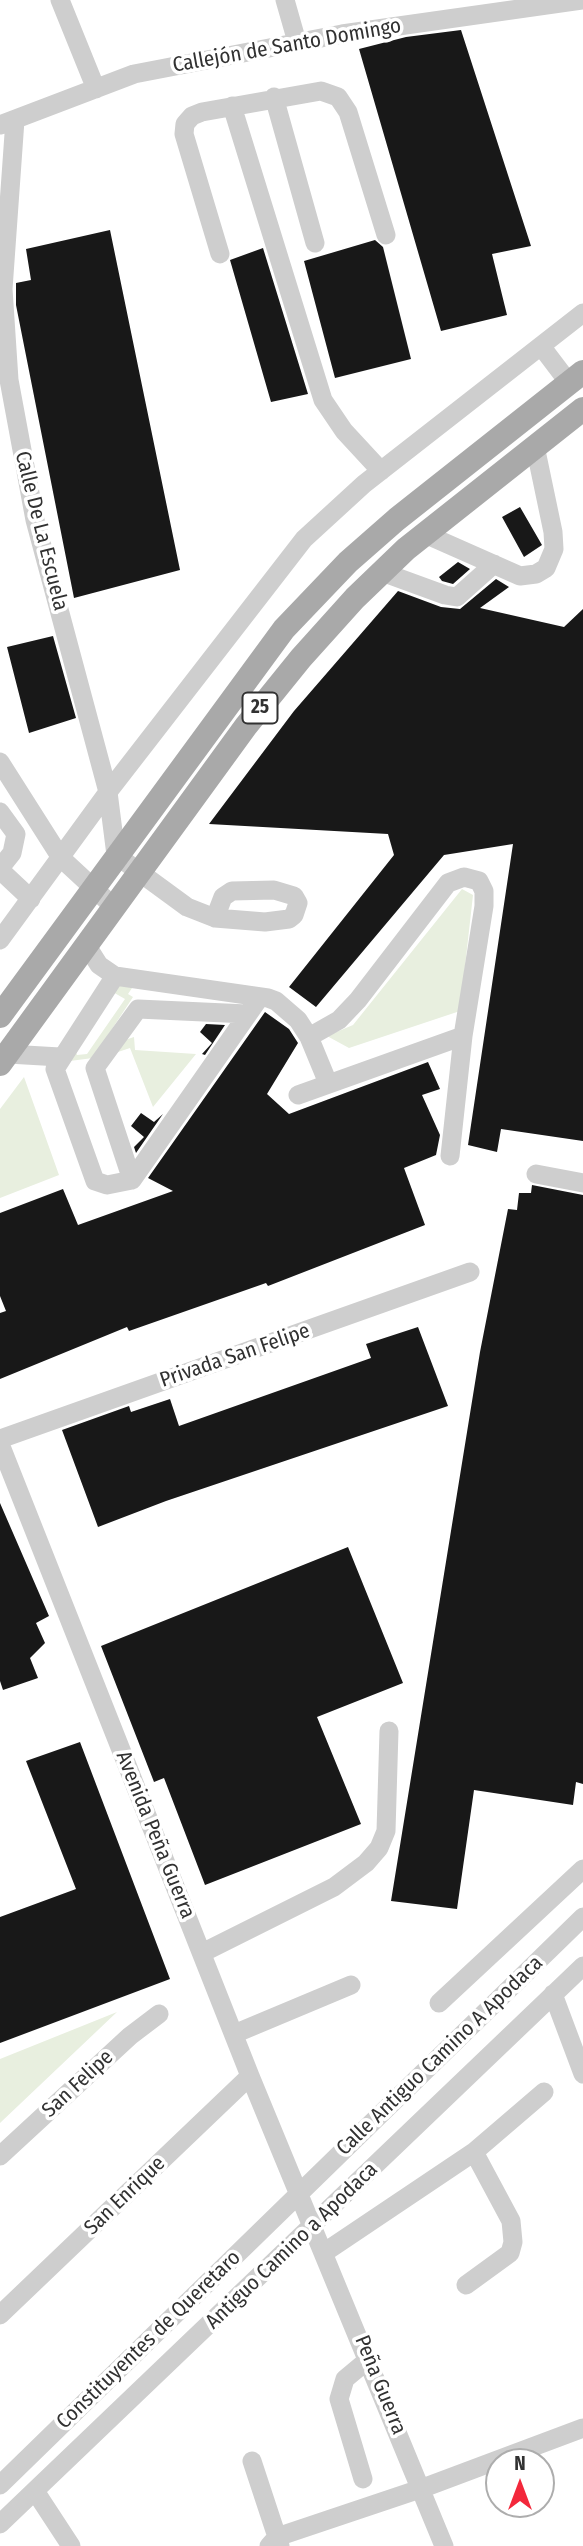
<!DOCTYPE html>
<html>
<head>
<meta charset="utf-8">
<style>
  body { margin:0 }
  #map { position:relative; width:583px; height:2546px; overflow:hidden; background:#fff; font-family:"Fira Sans Condensed",sans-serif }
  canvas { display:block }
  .north { position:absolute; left:485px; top:2448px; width:70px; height:70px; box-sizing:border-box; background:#fff; border:2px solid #adadad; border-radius:50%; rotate:0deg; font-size:19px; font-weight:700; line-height:28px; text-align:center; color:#313131 }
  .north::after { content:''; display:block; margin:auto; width:24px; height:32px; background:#f3283b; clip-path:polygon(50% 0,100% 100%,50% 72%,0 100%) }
</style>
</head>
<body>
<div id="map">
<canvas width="583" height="2546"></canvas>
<div class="north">N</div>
</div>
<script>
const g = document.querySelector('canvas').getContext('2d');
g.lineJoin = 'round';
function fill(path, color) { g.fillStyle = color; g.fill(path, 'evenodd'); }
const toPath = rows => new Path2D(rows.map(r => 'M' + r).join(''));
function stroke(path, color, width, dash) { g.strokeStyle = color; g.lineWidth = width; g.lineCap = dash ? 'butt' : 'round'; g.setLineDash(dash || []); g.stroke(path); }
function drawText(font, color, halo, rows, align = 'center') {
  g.font = font + ' "Fira Sans Condensed",sans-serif'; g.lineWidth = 7; g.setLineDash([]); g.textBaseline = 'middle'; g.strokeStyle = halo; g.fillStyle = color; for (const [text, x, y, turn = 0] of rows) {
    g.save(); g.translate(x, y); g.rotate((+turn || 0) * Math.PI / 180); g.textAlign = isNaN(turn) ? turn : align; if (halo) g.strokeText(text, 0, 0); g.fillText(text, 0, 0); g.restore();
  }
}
fill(toPath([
  [462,889,473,895,460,1011,349,1048,327,1036,353,1025],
  [119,981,134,985,128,994,133,997,93,1058,62,1062,74,1047,77,1055,87,1054,125,999,111,991],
  [134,1037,135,1050,196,1054,153,1107,130,1048,118,1052,122,1041],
  [24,1077,59,1175,0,1198,0,1109],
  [117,2012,0,2123,0,2059]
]), '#e8efdf');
fill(toPath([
  [461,30,531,246,492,254,507,315,441,331,359,49,406,37],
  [110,230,180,570,74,598,16,305,16,283,31,280,26,249],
  [375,240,383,247,411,359,335,378,304,261],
  [263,248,308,394,271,402,230,260],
  [520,507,542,545,524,557,502,517],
  [458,562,470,569,453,584,442,581,439,577],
  [496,579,509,587,480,608,564,627,583,609,583,1141,501,1129,497,1152,468,1145,513,844,444,855,316,1007,289,987,394,855,388,834,209,824,294,711,398,591,441,607,460,609],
  [53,636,76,718,29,733,7,647],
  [265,1012,289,1029,298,1043,267,1094,289,1114,428,1062,440,1089,422,1095,440,1135,436,1155,404,1168,425,1225,268,1286,266,1283,129,1331,127,1327,0,1379,0,1313,6,1311,0,1296,0,1213,63,1189,78,1225,173,1191,148,1178],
  [206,1024,225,1025,205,1055,202,1054,212,1043,200,1032],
  [141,1113,154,1122,163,1114,136,1153,134,1147,144,1137,131,1126],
  [532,1185,583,1195,583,1784,576,1782,573,1805,474,1790,457,1909,391,1901,480,1352,508,1209,517,1210,519,1193,531,1193],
  [418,1327,448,1406,166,1501,98,1527,62,1430,129,1406,131,1412,170,1399,179,1426,371,1358,366,1344],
  [0,1503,49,1616,36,1623,45,1643,30,1658,38,1678,3,1690,0,1681],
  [348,1547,403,1683,317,1717,361,1824,205,1885,164,1778,154,1782,101,1646],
  [80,1742,170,1979,0,2043,0,1917,76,1889,26,1761]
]), '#181818');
stroke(toPath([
  [60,0,96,89],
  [285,0,297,42],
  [274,97,315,243],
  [232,106,323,400,344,431,381,471],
  [15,120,3,289,9,380,35,520,108,792,116,855,187,907,215,918,265,922,289,919,294,915,298,903,294,896,274,890,232,891,223,897,215,918],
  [0,125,134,74,342,34,582,0],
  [220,254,184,134,185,124,192,116,202,112,321,91,338,97,348,112,386,235],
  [541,346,569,383],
  [425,534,520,576,536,574,546,568,554,549,553,532,535,446],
  [382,572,445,595,457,597,494,564],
  [0,762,61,858,115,908],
  [0,812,16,834,12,853,0,868],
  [0,870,31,899],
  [0,940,108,792,304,539,364,484,583,313],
  [87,946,99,965,115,976],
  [260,997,132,1180,107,1185,95,1181,55,1069,115,976,268,998,276,1001,298,1020,309,1037,328,1083],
  [309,1037,339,1020,358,1000,448,883,464,877,479,881,484,891,484,906,463,1036,450,1156],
  [8,1054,60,1057],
  [298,1095,463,1036],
  [536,1174,583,1183],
  [132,1180,95,1068,138,1009,247,1014],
  [0,1439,470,1272],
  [0,1444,250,2076,444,2546],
  [202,1953,334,1887,366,1863,379,1848,386,1831,389,1731],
  [553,1994,583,2074],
  [439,2003,583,1869],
  [234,2034,351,1985],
  [0,2156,130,2036,159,2014],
  [325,2252,474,2152,544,2092],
  [466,2285,510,2253,513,2242,511,2221,474,2152],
  [0,2315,250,2076],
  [252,2461,280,2546],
  [363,2479,339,2399,345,2379,369,2359],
  [0,2485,583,1917],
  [35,2491,71,2546],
  [0,2524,583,1966],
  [269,2546,277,2537,423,2488,583,2428]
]), '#cecece', 19);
stroke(toPath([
  [0,1016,284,629,348,562,397,519,583,372],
  [0,1064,246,726,301,658,355,598,406,549,583,409]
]), '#a9a9a9', 24);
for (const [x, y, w] of [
  [260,708,35]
]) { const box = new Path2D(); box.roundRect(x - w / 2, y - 15.5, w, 31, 5); g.fillStyle = '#fff'; g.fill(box); stroke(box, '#313131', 2); }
drawText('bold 19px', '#313131', null, [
  ["25",260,708]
]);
drawText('21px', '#313131', '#fff', [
  ["Callejón de Santo Domingo",287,46,-10],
  ["Calle De La Escuela",41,531,76],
  ["Privada San Felipe",235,1356,-19],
  ["Avenida Peña Guerra",155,1835,68],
  ["Calle Antiguo Camino A Apodaca",440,2056,-44],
  ["San Felipe",78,2084,-43],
  ["San Enrique",125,2196,-44],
  ["Antiguo Camino a Apodaca",292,2246,-44],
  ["Constituyentes de Queretaro",149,2340,-44],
  ["Peña Guerra",380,2385,68]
]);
</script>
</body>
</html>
